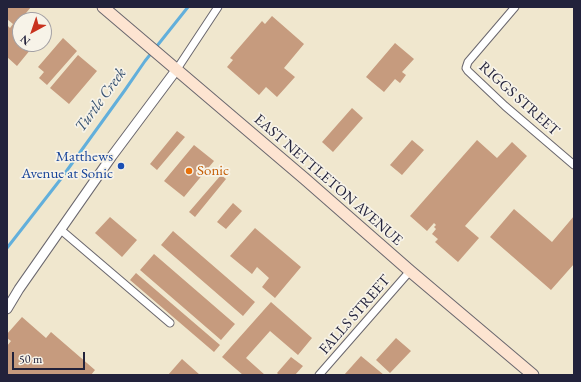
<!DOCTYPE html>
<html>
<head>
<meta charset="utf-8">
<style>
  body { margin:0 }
  #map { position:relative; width:581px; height:382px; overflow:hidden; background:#f0e7ce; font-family:"EB Garamond",serif }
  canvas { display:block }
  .frame { position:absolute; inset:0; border:8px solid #22223b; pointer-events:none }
  .north { position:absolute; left:12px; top:12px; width:40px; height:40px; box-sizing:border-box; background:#f7f3e8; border:1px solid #a29fa3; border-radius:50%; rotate:220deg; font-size:11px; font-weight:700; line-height:16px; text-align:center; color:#22223b }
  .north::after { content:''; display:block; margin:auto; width:14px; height:18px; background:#c8321e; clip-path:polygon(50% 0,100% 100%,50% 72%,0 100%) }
  .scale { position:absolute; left:12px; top:352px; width:73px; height:18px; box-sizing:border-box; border:2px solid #22223b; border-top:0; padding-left:5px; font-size:12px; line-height:14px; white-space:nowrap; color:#22223b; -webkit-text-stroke:3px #f7f3e8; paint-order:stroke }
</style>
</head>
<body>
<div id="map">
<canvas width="581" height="382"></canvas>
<div class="frame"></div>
<div class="north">N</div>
<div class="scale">50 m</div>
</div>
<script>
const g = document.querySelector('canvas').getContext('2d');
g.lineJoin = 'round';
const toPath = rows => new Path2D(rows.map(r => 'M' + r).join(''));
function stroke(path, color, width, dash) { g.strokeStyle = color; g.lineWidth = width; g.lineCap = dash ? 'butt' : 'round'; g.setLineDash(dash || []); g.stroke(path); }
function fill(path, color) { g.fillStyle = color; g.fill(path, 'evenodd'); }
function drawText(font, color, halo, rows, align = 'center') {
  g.font = font + ' "EB Garamond",serif'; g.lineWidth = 3.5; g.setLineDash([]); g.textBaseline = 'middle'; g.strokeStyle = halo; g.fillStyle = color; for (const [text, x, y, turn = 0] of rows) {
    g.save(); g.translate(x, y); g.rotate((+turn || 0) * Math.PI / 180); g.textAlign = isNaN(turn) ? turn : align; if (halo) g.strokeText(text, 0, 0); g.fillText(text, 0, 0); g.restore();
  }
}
stroke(toPath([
  [7,248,60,180,125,90,145,61,188,7]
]), '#62afdb', 3);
fill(toPath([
  [7,7,31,7,26,13,34,20,20,20,20,44,35,44,17,66,7,57,7,25,10,28,13,24,7,19],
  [272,16,304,44,284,68,295,77,277,97,266,87,259,95,227,67,233,60,230,58,262,21,265,24],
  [63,38,77,51,47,85,39,78,44,72,38,67],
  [395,43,414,59,402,72,406,75,400,83,395,79,384,92,366,77],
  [78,55,97,71,69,104,50,88],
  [352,108,363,118,333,152,322,142],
  [177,131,185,137,157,170,150,164],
  [412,140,424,150,402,175,390,165],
  [477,140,497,158,512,142,527,156,465,226,479,238,458,262,435,242,438,239,432,234,436,229,434,227,436,225,434,223,427,231,410,216],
  [194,145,214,161,184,197,164,181],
  [221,175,226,179,195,217,189,212],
  [233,203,242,211,226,229,217,222],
  [514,209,552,242,574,216,574,264,551,290,490,237],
  [110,217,137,240,122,257,95,233],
  [255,228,301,267,275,298,262,287,269,278,257,267,252,274,230,256],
  [173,231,255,302,243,316,161,245],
  [154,254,235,324,221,340,140,270],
  [136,273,220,345,214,352,130,280],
  [271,302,312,338,298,355,270,331,246,358,265,375,243,375,222,357],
  [22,317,46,338,51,332,95,370,91,375,7,375,7,346,11,341,7,338,7,334],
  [396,338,411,351,390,373,376,360],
  [361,356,384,375,344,375],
  [291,357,303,366,295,375,279,375,277,373],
  [182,359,200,375,168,375]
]), '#c69b7e');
const minor = toPath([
  [515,7,468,62,466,68,468,71,505,106,574,165],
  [177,69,218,7],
  [61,230,170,323],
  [319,375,410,271]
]);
const tertiary = toPath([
  [7,309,19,289,112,156,177,69]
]);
const secondary = toPath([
  [103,7,305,179,410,271,533,375]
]);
stroke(minor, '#6a676e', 9);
stroke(tertiary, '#6a676e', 11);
stroke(secondary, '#6a676e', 13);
stroke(minor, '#fff', 7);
stroke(tertiary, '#fff', 9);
stroke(secondary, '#fde4d1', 11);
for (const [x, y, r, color] of [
  [121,166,4,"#1a4fb4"],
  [189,171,4,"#e8710a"]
]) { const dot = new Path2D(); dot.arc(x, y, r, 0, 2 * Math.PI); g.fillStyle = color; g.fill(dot); stroke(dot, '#f7f3e8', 1.5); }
drawText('15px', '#22223b', '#f7f3e8', [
  ["RIGGS STREET",519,99,42],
  ["EAST NETTLETON AVENUE",328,180,41],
  ["FALLS STREET",355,315,-49]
]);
drawText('15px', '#164399', '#f7f3e8', [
  ["Matthews",113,157],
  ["Avenue at Sonic",113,174]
], 'right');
drawText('15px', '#c56008', '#f7f3e8', [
  ["Sonic",197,171]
], 'left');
drawText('italic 16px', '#385373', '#f7f3e8', [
  ["Turtle Creek",101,100,-54]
]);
</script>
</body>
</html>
